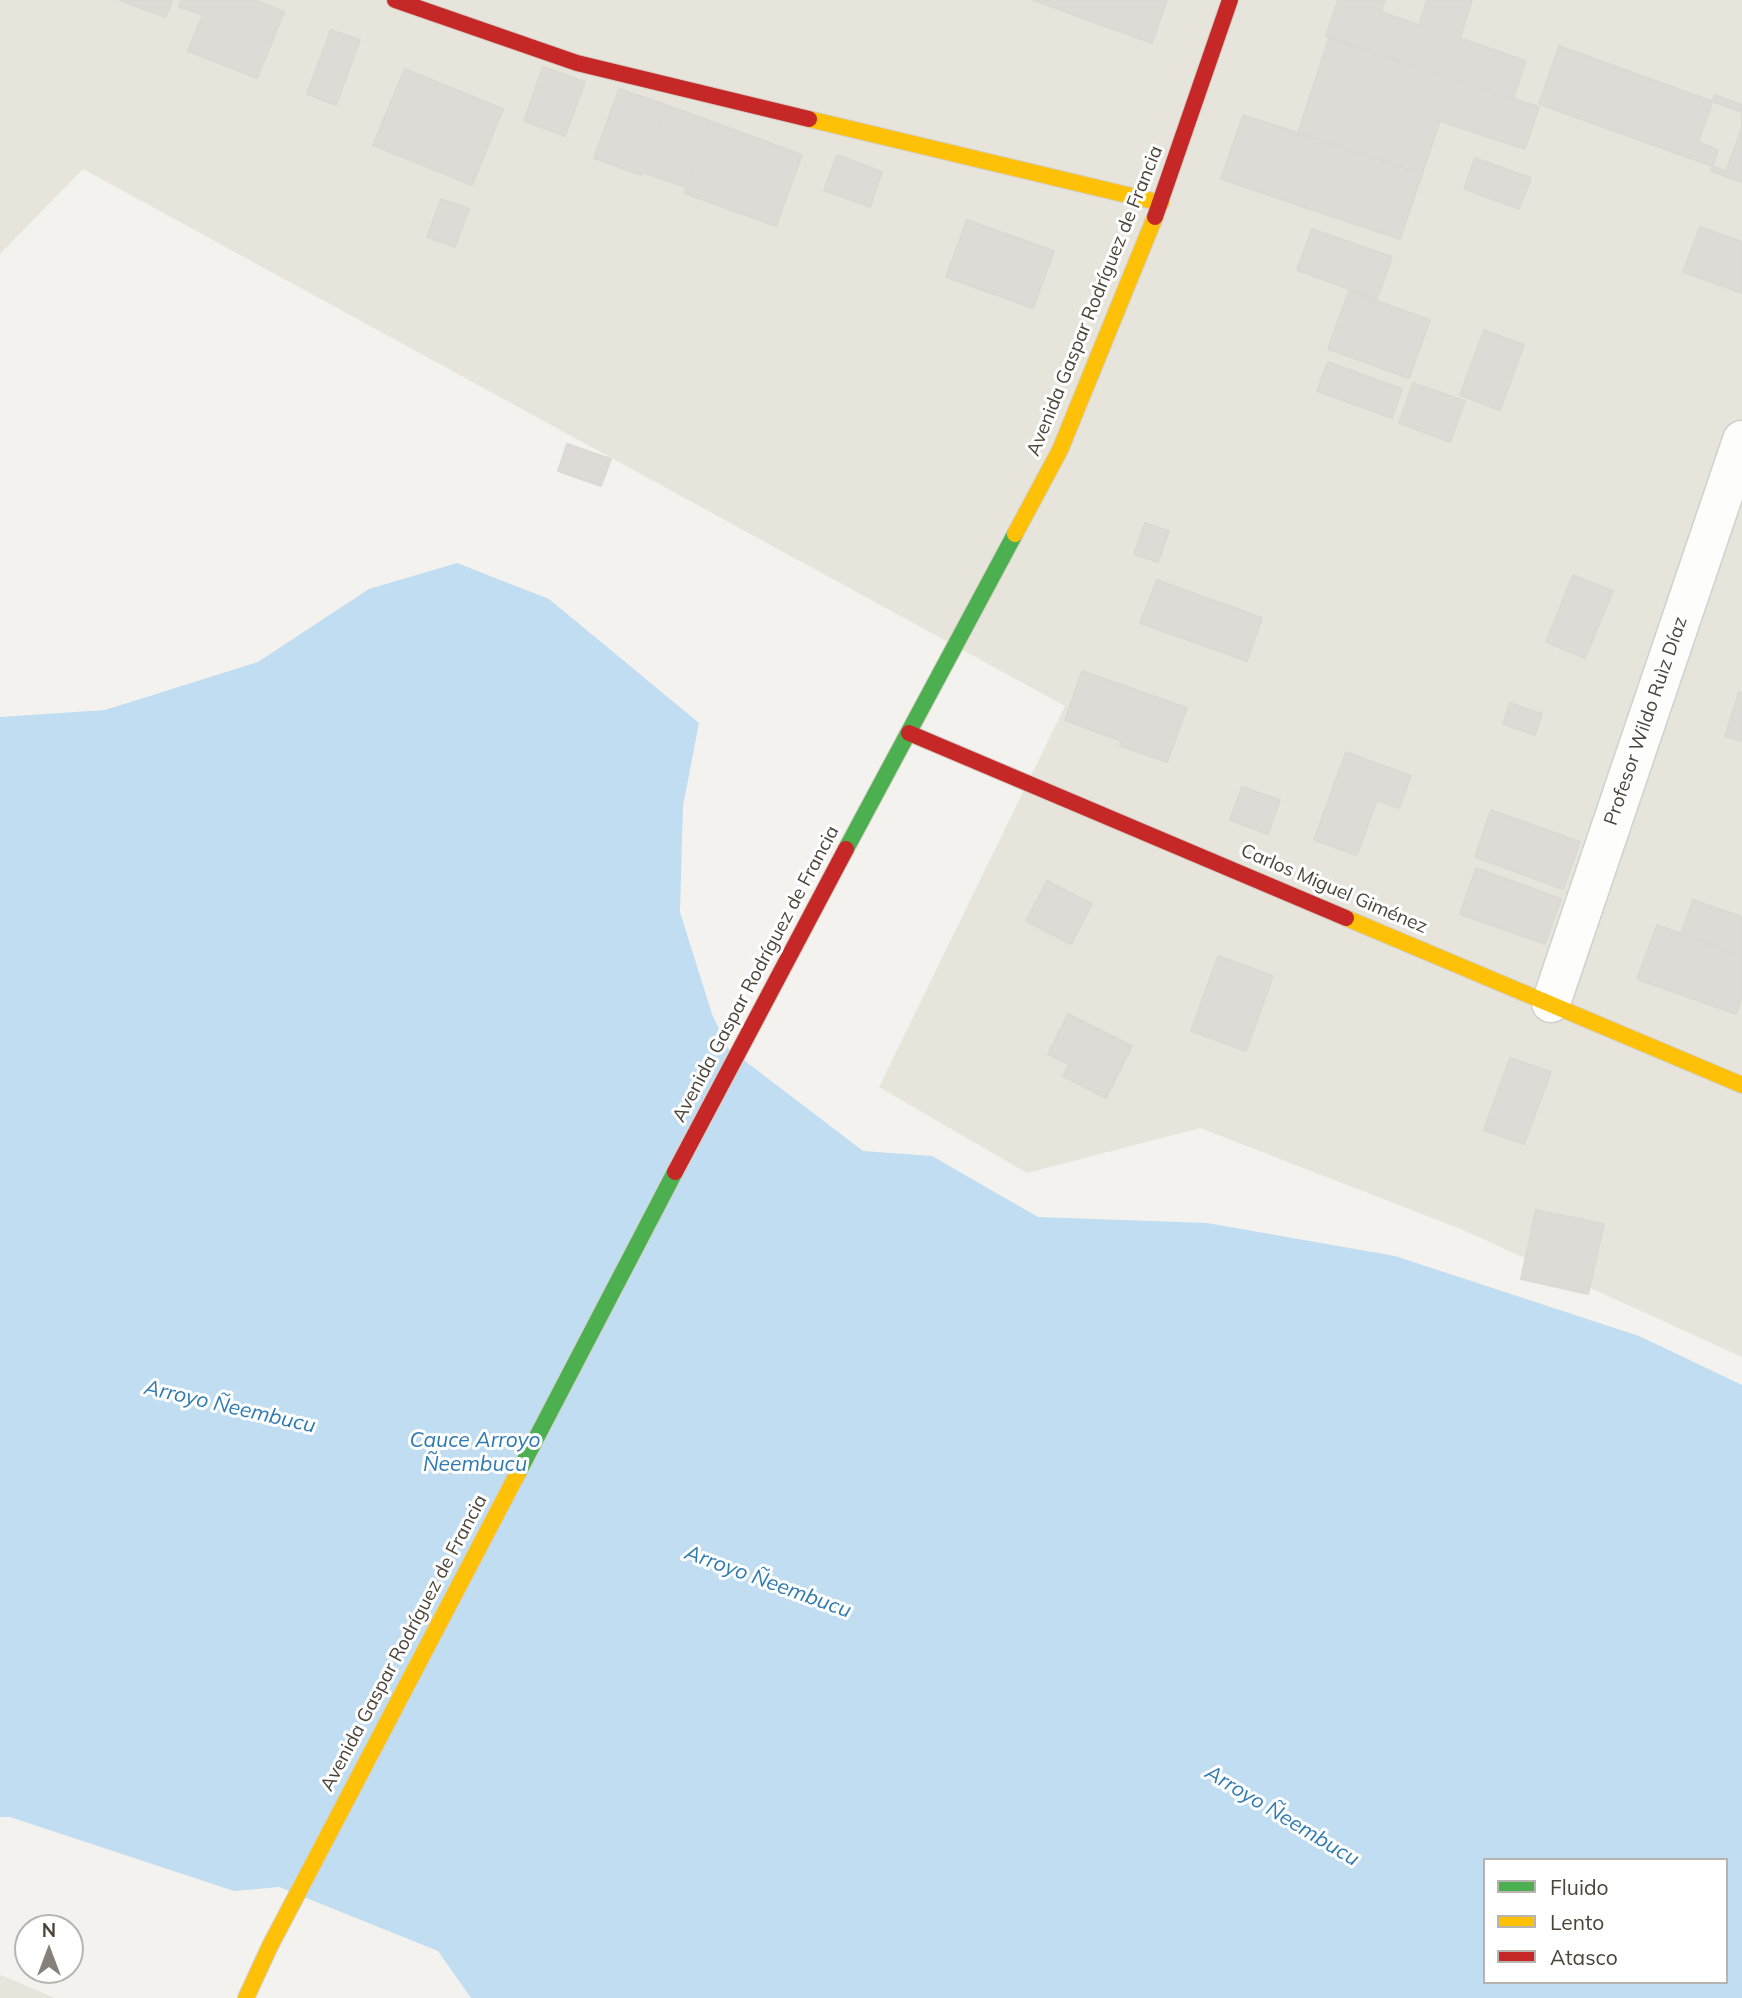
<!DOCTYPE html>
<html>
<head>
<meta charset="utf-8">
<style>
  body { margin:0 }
  #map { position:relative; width:1742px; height:1998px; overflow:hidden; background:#f4f2ee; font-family:Mulish,sans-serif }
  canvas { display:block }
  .legend { position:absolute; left:1483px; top:1858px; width:245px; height:126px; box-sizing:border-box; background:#fff; border:2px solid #b7b4b0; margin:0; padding:9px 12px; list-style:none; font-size:21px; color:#4b4439 }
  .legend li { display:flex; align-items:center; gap:14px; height:35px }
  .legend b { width:35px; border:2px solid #b7b4b0 }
  .north { position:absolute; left:14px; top:1914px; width:70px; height:70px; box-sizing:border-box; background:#fff; border:2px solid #b7b4b0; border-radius:50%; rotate:0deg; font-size:19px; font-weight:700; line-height:28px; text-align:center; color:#4b4439 }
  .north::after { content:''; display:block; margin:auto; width:24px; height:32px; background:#868178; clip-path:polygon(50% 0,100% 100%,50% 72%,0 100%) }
</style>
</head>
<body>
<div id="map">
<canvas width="1742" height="1998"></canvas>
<ul class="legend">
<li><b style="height:9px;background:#4caf50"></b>Fluido</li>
<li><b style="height:9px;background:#ffc107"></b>Lento</li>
<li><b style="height:9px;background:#c62828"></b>Atasco</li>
</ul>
<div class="north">N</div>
</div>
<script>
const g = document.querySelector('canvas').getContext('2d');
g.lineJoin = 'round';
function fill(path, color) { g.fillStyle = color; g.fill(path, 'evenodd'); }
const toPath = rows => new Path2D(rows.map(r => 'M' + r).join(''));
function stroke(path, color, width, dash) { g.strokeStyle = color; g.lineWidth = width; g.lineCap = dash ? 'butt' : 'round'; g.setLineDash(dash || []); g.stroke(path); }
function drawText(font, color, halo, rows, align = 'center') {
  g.font = font + ' Mulish,sans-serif'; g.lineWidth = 6; g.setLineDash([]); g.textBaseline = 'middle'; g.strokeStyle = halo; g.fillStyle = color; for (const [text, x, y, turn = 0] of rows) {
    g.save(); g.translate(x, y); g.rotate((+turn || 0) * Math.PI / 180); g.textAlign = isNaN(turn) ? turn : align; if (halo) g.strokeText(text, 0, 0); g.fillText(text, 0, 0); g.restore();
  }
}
fill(toPath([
  [0,0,1742,0,1742,1357,1463,1230,1200,1128,1027,1173,879,1087,1065,706,83,169,0,254],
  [0,1975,1,1975,55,1998,0,1998]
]), '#e7e4dc');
fill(toPath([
  [457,563,549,599,699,723,683,806,680,912,712,1014,728,1048,863,1151,932,1156,1038,1217,1207,1223,1395,1256,1639,1336,1742,1385,1742,1998,471,1998,438,1951,279,1887,234,1891,10,1817,0,1817,0,717,105,710,258,662,369,589],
  [1485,1860,1726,1860,1726,1982,1485,1982]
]), '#c0ddf1');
const building = toPath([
  [119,0,172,0,166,17,119,0],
  [182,0,255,0,284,12,257,78,188,51,203,15,179,7,182,0],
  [1033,0,1167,0,1152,43,1033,0],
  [1338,0,1385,0,1381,12,1419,25,1427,0,1472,0,1460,38,1526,61,1513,99,1326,36,1338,0],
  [331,30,360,40,336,105,307,94,331,30],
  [1329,38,1539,107,1525,149,1440,121,1422,174,1298,133,1329,38],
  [1559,46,1742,112,1742,128,1726,171,1539,104,1559,46],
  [543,67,585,82,565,136,524,121,543,67],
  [405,69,503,109,472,185,373,145,405,69],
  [619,89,666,105,641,175,594,158,619,89],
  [1715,95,1742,105,1742,182,1711,171,1718,150,1698,142,1715,95],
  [666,105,710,121,686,187,642,172,666,105],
  [1243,115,1422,174,1400,239,1221,179,1243,115],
  [710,121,802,155,776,226,684,193,710,121],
  [837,155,882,172,870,207,824,190,837,155],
  [1475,158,1531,178,1519,209,1464,189,1475,158],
  [441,199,469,209,455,247,427,237,441,199],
  [967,220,1054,251,1033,308,946,277,967,220],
  [1700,227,1742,242,1742,293,1683,272,1700,227],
  [1312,229,1392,257,1377,299,1297,270,1312,229],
  [1349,291,1430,320,1409,378,1328,349,1349,291],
  [1484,330,1524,345,1500,410,1460,395,1484,330],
  [1328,362,1402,389,1392,418,1317,391,1328,362],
  [1413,383,1465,401,1450,442,1399,423,1413,383],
  [567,444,611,459,601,486,558,471,567,444],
  [1145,523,1169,531,1158,562,1134,554,1145,523],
  [1573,575,1613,591,1585,658,1546,642,1573,575],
  [1157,580,1262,618,1247,661,1140,623,1157,580],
  [1082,671,1187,708,1167,762,1120,746,1121,741,1065,720,1082,671],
  [1739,692,1742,693,1742,741,1725,736,1739,692],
  [1510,703,1542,714,1535,735,1503,724,1510,703],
  [1346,752,1411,776,1399,808,1377,800,1357,855,1314,840,1346,752],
  [1242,787,1280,800,1268,834,1230,820,1242,787],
  [1491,810,1580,842,1563,889,1475,857,1491,810],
  [1476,868,1561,899,1545,944,1460,914,1476,868],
  [1047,881,1092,904,1071,944,1026,921,1047,881],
  [1693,900,1742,917,1742,956,1681,934,1693,900],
  [1657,925,1742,956,1742,997,1736,1014,1637,979,1657,925],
  [1218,956,1273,976,1246,1051,1191,1031,1218,956],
  [1068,1014,1132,1046,1106,1098,1063,1076,1069,1064,1048,1054,1068,1014],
  [1510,1058,1551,1072,1524,1144,1484,1130,1510,1058],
  [1536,1210,1604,1224,1588,1294,1521,1279,1536,1210]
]);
fill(building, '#dedbd6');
stroke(building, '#dcd9d4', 2);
const street = toPath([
  [1551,1003,1742,440]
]);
const fast = toPath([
  [846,849,1015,534],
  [518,1473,675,1172]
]);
const slow = toPath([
  [809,119,1161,203],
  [1015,534,1060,450,1155,217],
  [1346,918,1742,1085],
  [246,1998,270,1946,518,1473]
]);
const jam = toPath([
  [395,0,577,63,809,119],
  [1155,217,1230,0],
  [909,733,1346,918],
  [675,1172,846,849]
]);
stroke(street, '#d2d0cb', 41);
stroke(fast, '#d3cfc5', 18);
stroke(slow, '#d3cfc5', 18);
stroke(jam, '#d3cfc5', 18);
stroke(street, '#fdfdfc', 38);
stroke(fast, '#4caf50', 16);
stroke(slow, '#ffc107', 16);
stroke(jam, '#c62828', 16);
drawText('19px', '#4b4439', '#fff', [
  ["Avenida Gaspar Rodríguez de Francia",1095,301,-68],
  ["Profesor Wildo Ruìz Díaz",1646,721,-71],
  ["Carlos Miguel Giménez",1334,889,23],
  ["Avenida Gaspar Rodríguez de Francia",756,974,-62],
  ["Avenida Gaspar Rodríguez de Francia",404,1643,-62]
]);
drawText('italic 21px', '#2e7ab2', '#fff', [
  ["Arroyo Ñeembucu",230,1407,13],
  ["Cauce Arroyo",475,1441],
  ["Ñeembucu",475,1465],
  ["Arroyo Ñeembucu",768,1582,20],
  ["Arroyo Ñeembucu",1282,1816,31]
]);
</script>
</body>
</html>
